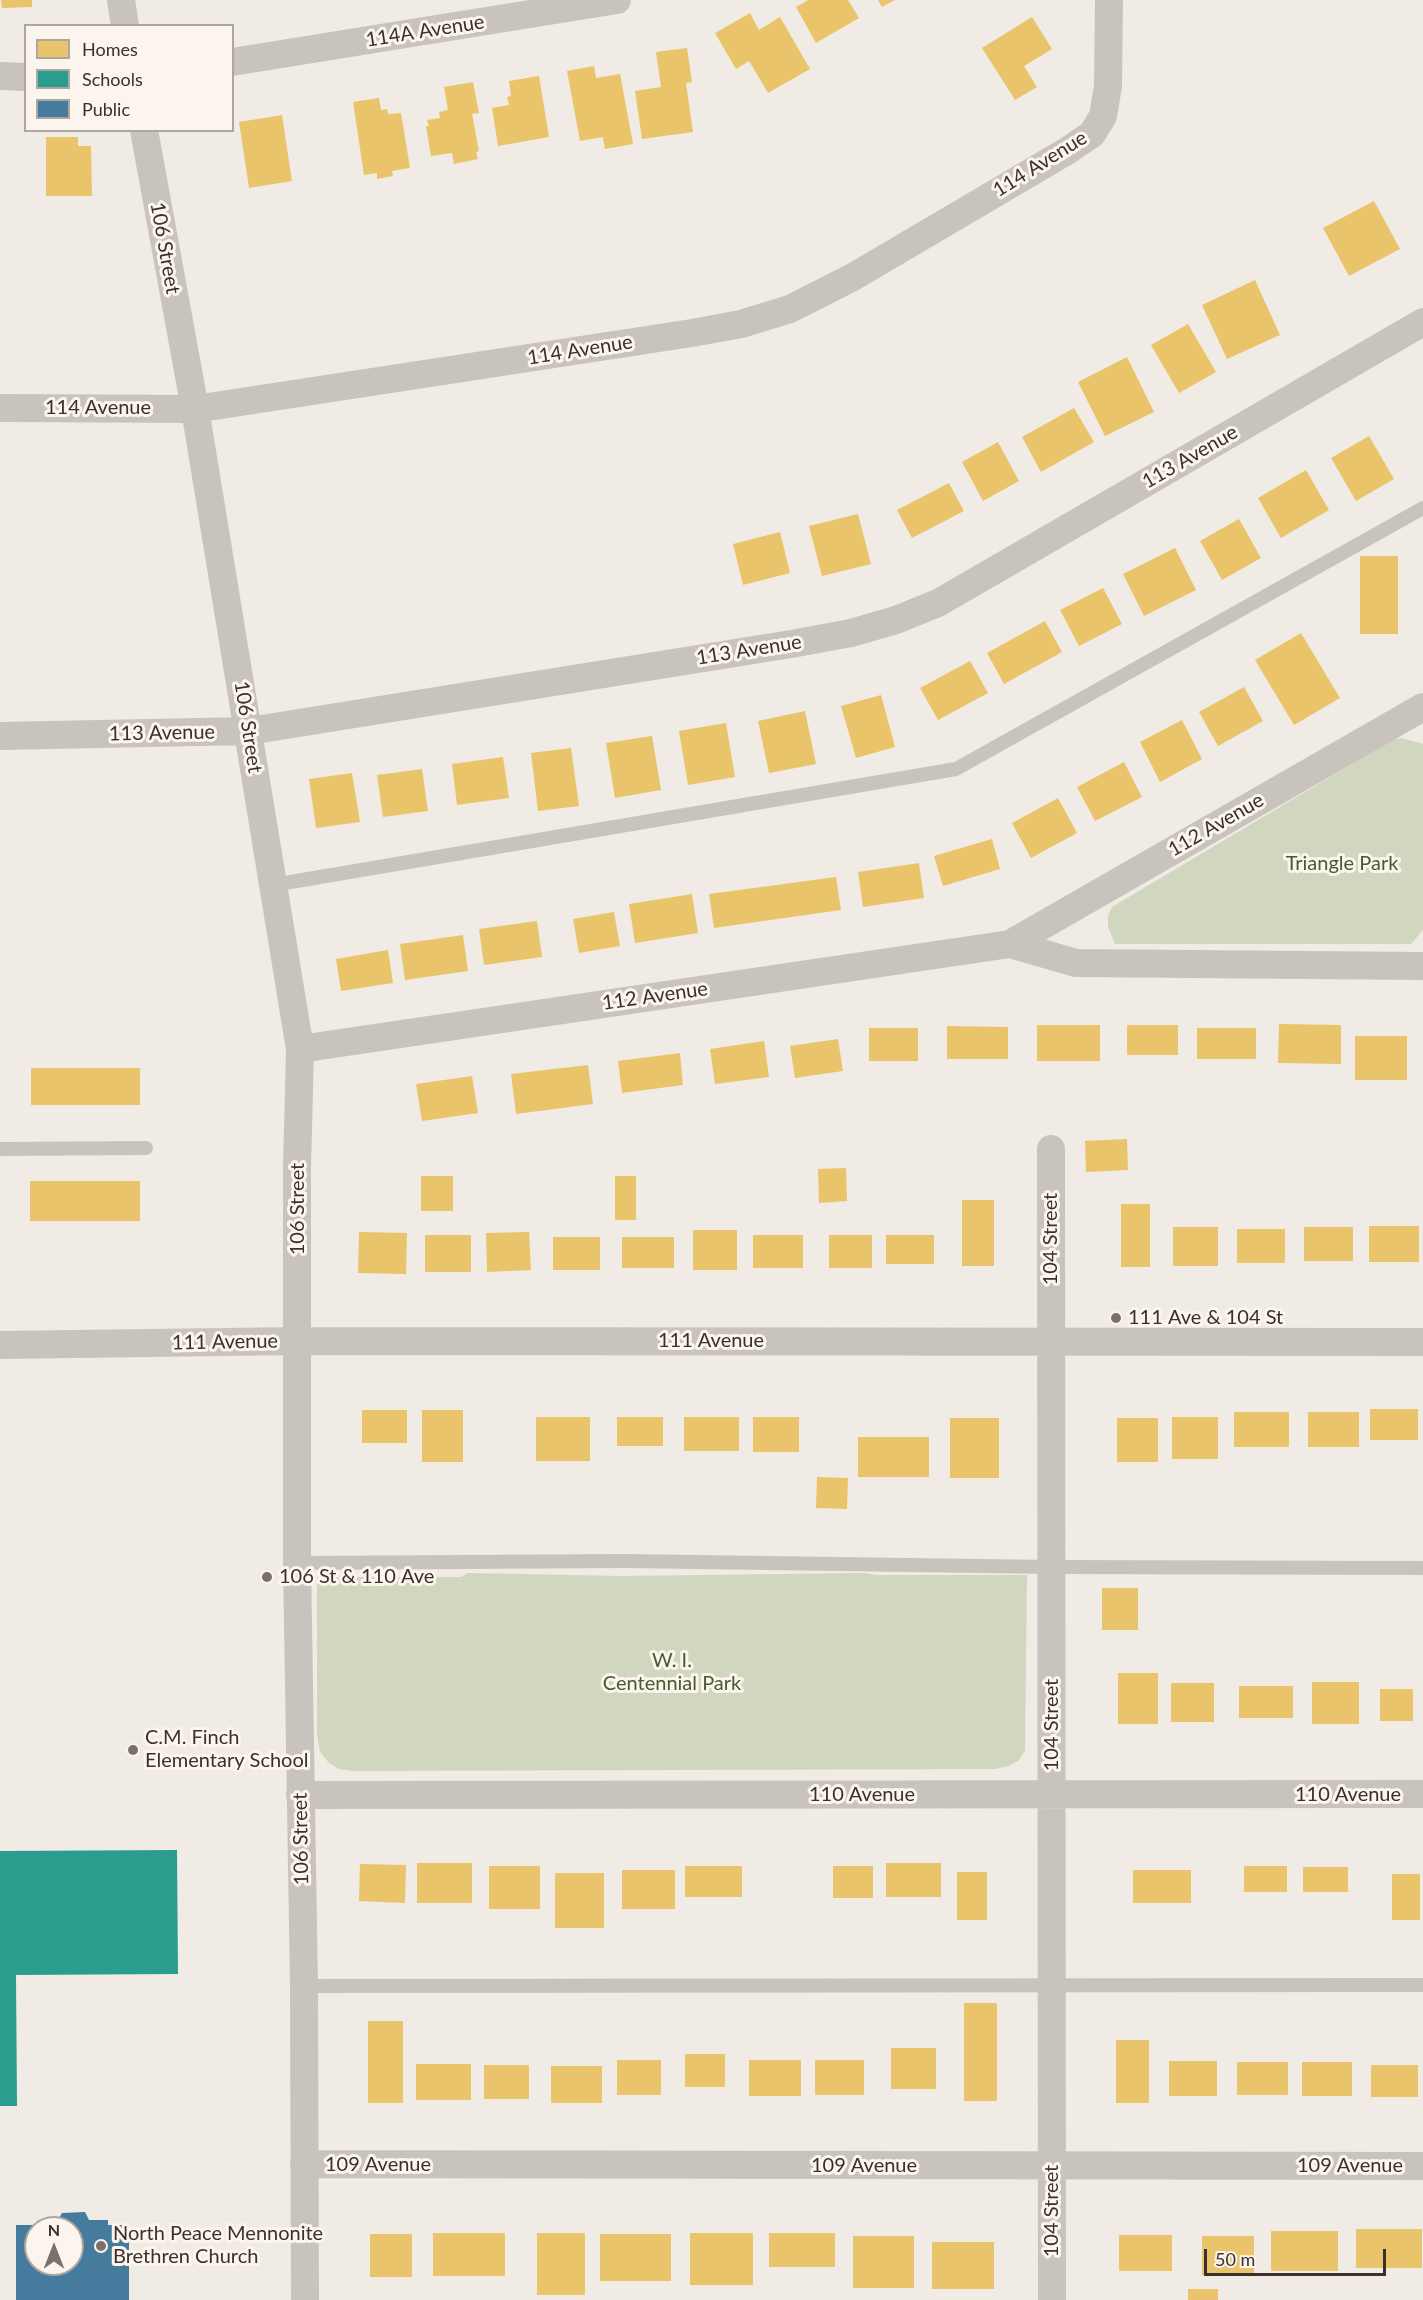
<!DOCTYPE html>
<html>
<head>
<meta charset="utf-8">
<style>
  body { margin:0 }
  #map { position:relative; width:1423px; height:2300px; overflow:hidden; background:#f0ebe5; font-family:Lato,sans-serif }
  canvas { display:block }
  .legend { position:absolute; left:24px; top:24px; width:210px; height:108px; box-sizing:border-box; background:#fbf5ee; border:2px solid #aea6a0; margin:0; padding:8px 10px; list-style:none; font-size:18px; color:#3b302b }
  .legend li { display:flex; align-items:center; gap:12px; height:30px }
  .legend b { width:30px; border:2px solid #aea6a0 }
  .north { position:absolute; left:24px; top:2216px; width:60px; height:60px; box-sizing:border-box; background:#fbf5ee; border:2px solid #aea6a0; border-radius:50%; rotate:0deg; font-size:16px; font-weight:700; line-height:24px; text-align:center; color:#3b302b }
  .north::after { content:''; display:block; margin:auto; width:21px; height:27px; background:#7a716c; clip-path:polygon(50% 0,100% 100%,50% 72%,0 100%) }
  .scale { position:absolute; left:1204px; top:2249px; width:182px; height:27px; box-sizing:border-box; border:3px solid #3b302b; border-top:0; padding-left:8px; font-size:18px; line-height:21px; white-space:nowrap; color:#3b302b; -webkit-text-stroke:4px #fbf5ee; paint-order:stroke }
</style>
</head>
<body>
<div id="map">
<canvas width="1423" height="2300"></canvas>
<ul class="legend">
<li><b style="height:16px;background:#e9c46a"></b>Homes</li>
<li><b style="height:16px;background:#2a9d8f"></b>Schools</li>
<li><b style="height:16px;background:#457b9d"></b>Public</li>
</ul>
<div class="north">N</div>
<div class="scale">50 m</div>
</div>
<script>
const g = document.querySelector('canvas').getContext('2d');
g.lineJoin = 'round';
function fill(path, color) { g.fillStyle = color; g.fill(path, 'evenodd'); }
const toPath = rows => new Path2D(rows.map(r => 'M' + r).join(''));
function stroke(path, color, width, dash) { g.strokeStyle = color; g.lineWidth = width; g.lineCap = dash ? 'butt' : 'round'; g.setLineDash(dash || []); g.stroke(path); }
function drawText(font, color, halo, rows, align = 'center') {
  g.font = font + ' Lato,sans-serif'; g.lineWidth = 6; g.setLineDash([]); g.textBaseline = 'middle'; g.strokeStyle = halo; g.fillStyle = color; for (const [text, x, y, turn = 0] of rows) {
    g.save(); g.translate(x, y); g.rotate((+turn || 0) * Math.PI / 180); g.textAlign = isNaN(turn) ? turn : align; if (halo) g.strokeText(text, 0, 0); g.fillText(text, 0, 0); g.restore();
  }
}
fill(toPath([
  [1402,738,1423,744,1423,930,1411,944,1115,944,1108,927,1108,916,1112,907,1394,739],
  [468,1573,623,1576,864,1573,877,1575,1027,1575,1025,1751,1018,1761,1009,1766,995,1769,354,1771,339,1769,329,1763,320,1752,317,1733,317,1577,461,1577]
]), '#d1d6bf');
fill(toPath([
  [1,0,32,0,32,7,2,8],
  [808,0,848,0,859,18,816,43,796,7],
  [878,0,895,0,882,7],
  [750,13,759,30,780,17,810,69,768,93,749,61,736,69,715,33],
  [1032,17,1052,49,1024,66,1037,87,1015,100,982,48],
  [687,48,692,82,686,83,693,132,642,139,635,91,661,87,656,52],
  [594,66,596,78,620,74,633,144,605,149,603,137,580,141,567,71],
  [539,76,549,137,498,146,492,108,509,105,507,97,511,96,509,81],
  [473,82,479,113,472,114,479,151,476,152,478,159,454,164,452,153,431,156,426,126,429,126,427,120,440,118,439,112,448,110,444,87],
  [379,98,381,110,387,109,388,114,401,113,410,168,392,171,393,176,377,179,377,173,364,175,353,102],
  [282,115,292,181,249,188,239,122],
  [46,137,78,137,78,146,91,146,92,196,46,196],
  [1374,201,1400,249,1349,276,1323,228],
  [1255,280,1280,335,1227,359,1202,305],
  [1188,324,1216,372,1179,393,1151,345],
  [1127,357,1154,412,1105,436,1078,382],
  [1074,408,1094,442,1041,472,1022,437],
  [1369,436,1394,479,1356,501,1331,458],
  [998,442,1019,481,983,501,962,462],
  [1306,470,1329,510,1281,538,1258,498],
  [949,483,964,511,912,538,897,510],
  [858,514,871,564,822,576,809,526],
  [1239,519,1261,558,1222,580,1200,541],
  [780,532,790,573,743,585,733,544],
  [1175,548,1196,590,1144,616,1123,574],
  [1360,556,1398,556,1398,634,1360,634],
  [1103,588,1122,624,1079,646,1060,610],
  [1045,621,1062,652,1004,684,987,653],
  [1301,633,1340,698,1294,725,1255,660],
  [970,661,988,693,938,720,920,688],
  [1244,687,1263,721,1218,746,1199,712],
  [881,695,895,747,856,758,841,706],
  [805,711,816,764,769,773,758,721],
  [1182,720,1202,759,1160,782,1140,742],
  [726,723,735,777,688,785,679,731],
  [652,736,661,790,615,798,606,743],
  [571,748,579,806,538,811,531,753],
  [503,757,509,798,457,805,452,764],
  [1124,762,1142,797,1095,821,1077,787],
  [422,769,428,811,383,817,377,775],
  [352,773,360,822,316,828,309,779],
  [1058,798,1077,833,1031,858,1012,823],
  [992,839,1000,869,943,886,934,856],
  [919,863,924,898,863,907,858,872],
  [836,877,841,910,714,928,709,894],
  [692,894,698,933,635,943,629,904],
  [614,912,620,946,579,953,573,919],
  [537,921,542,957,484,965,479,929],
  [463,935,468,971,405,980,400,944],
  [388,950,393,983,341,991,336,959],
  [1279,1024,1341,1025,1341,1064,1278,1063],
  [1037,1025,1100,1025,1100,1061,1037,1061],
  [1127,1025,1178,1025,1178,1055,1127,1055],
  [947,1026,1008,1027,1008,1059,947,1059],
  [869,1028,918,1028,918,1061,869,1061],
  [1197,1028,1256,1028,1256,1059,1197,1059],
  [1355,1036,1407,1036,1407,1080,1355,1080],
  [838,1039,843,1071,795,1078,790,1046],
  [764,1041,769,1077,715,1084,710,1049],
  [680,1053,683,1085,622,1093,618,1061],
  [588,1065,593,1104,516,1114,511,1074],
  [31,1068,140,1068,140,1105,31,1105],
  [472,1076,478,1113,422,1121,416,1084],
  [1127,1139,1128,1170,1086,1172,1085,1141],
  [846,1168,847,1201,819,1203,818,1169],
  [421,1176,453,1176,453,1211,421,1211],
  [615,1176,636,1176,636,1220,615,1220],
  [30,1181,140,1181,140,1221,30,1221],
  [962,1200,994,1200,994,1266,962,1266],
  [1121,1204,1150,1204,1150,1267,1121,1267],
  [1369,1226,1419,1226,1419,1262,1369,1262],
  [1173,1227,1218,1227,1218,1266,1173,1266],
  [1304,1227,1353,1227,1353,1261,1304,1261],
  [1237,1229,1285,1229,1285,1263,1237,1263],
  [693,1230,737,1230,737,1270,693,1270],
  [359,1232,407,1233,406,1274,358,1273],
  [529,1232,531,1270,487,1272,486,1233],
  [425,1235,471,1235,471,1272,425,1272],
  [753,1235,803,1235,803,1268,753,1268],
  [829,1235,872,1235,872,1268,829,1268],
  [886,1235,934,1235,934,1264,886,1264],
  [553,1237,600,1237,600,1270,553,1270],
  [622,1237,674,1237,674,1268,622,1268],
  [1370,1409,1418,1409,1418,1440,1370,1440],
  [362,1410,407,1410,407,1443,362,1443],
  [422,1410,463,1410,463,1462,422,1462],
  [1234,1412,1289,1412,1289,1447,1234,1447],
  [1308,1412,1359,1412,1359,1447,1308,1447],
  [536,1417,590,1417,590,1461,536,1461],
  [617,1417,663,1417,663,1446,617,1446],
  [684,1417,739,1417,739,1451,684,1451],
  [753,1417,799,1417,799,1452,753,1452],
  [1172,1417,1218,1417,1218,1459,1172,1459],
  [950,1418,999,1418,999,1478,950,1478],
  [1117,1418,1158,1418,1158,1462,1117,1462],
  [858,1437,929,1437,929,1477,858,1477],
  [817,1477,848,1478,847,1509,816,1508],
  [1102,1588,1138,1588,1138,1630,1102,1630],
  [1118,1673,1158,1673,1158,1724,1118,1724],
  [1312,1682,1359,1682,1359,1724,1312,1724],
  [1171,1683,1214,1683,1214,1722,1171,1722],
  [1239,1686,1293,1686,1293,1718,1239,1718],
  [1380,1689,1413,1689,1413,1721,1380,1721],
  [417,1863,472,1863,472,1903,417,1903],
  [886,1863,941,1863,941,1897,886,1897],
  [360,1864,406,1865,405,1903,359,1901],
  [489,1866,540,1866,540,1909,489,1909],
  [685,1866,742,1866,742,1897,685,1897],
  [833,1866,873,1866,873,1898,833,1898],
  [1244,1866,1287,1866,1287,1892,1244,1892],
  [1303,1867,1348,1867,1348,1892,1303,1892],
  [622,1870,675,1870,675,1909,622,1909],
  [1133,1870,1191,1870,1191,1903,1133,1903],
  [957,1872,987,1872,987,1920,957,1920],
  [555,1873,604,1873,604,1928,555,1928],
  [1392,1874,1420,1874,1420,1920,1392,1920],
  [964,2003,997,2003,997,2101,964,2101],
  [368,2021,403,2021,403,2103,368,2103],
  [1116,2040,1149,2040,1149,2103,1116,2103],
  [891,2048,936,2048,936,2089,891,2089],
  [685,2054,725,2054,725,2087,685,2087],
  [617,2060,661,2060,661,2095,617,2095],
  [749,2060,801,2060,801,2096,749,2096],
  [815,2060,864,2060,864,2095,815,2095],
  [1169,2061,1217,2061,1217,2096,1169,2096],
  [1237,2062,1288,2062,1288,2095,1237,2095],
  [1302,2062,1352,2062,1352,2096,1302,2096],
  [416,2064,471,2064,471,2100,416,2100],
  [484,2065,529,2065,529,2099,484,2099],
  [1371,2065,1418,2065,1418,2097,1371,2097],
  [551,2066,602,2066,602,2103,551,2103],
  [1356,2229,1422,2229,1422,2268,1356,2268],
  [1271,2231,1338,2231,1338,2271,1271,2271],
  [433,2233,505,2233,505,2276,433,2276],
  [537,2233,585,2233,585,2295,537,2295],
  [690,2233,753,2233,753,2285,690,2285],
  [769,2233,835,2233,835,2267,769,2267],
  [370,2234,412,2234,412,2277,370,2277],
  [600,2234,671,2234,671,2281,600,2281],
  [1119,2235,1172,2235,1172,2271,1119,2271],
  [853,2236,914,2236,914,2288,853,2288],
  [1202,2236,1254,2236,1254,2275,1202,2275],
  [932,2242,994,2242,994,2289,932,2289],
  [1188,2289,1218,2289,1218,2300,1188,2300]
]), '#e9c46a');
fill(toPath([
  [177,1850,178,1974,16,1975,17,2106,0,2106,0,1851]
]), '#2a9d8f');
fill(toPath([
  [85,2212,89,2220,108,2220,108,2225,129,2225,129,2300,16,2300,16,2225,38,2225,38,2220,58,2220,62,2213],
  [36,2228,72,2228,72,2264,36,2264]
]), '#457b9d');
stroke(toPath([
  [273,885,956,769,1423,508],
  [0,1149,146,1148],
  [297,1563,625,1561,1051,1567,1423,1568],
  [304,1986,1423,1985]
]), '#c9c3be', 14);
stroke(toPath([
  [121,0,125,26],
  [232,62,617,0],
  [0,76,26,77],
  [144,130,195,409,300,1049,297,1168,297,1563,304,1986,305,2300],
  [0,408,195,409,692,333,741,324,790,309,853,277,1067,151,1092,134,1103,116,1108,86,1109,0],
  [0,736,249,731,791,644,851,633,896,620,938,603,1423,322],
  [1010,944,1076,963,1423,966],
  [300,1049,1010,944,1423,707],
  [1051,1149,1052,2300],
  [0,1345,298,1341,1423,1342],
  [300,1795,1423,1794],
  [304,2164,1423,2166]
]), '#c9c3be', 28);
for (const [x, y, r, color] of [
  [1116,1318,6,"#7a716c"],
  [267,1577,6,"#7a716c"],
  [133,1750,6,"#7a716c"],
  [101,2246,6,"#7a716c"]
]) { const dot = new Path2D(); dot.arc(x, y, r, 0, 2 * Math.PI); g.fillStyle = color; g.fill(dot); stroke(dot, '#fbf5ee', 2); }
drawText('20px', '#3b302b', '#fbf5ee', [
  ["114A Avenue",425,31,-9],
  ["114 Avenue",1040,164,-32],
  ["106 Street",165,248,80],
  ["114 Avenue",580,350,-9],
  ["114 Avenue",98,408],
  ["113 Avenue",1190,457,-30],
  ["113 Avenue",749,650,-9],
  ["106 Street",248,727,81],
  ["113 Avenue",162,733,-1],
  ["112 Avenue",1216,825,-30],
  ["112 Avenue",655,996,-8],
  ["106 Street",298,1209,-90],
  ["104 Street",1051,1239,-90],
  ["111 Avenue",711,1341],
  ["111 Avenue",225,1342,-1],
  ["104 Street",1052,1725,-90],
  ["110 Avenue",862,1795],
  ["110 Avenue",1348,1795],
  ["106 Street",301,1839,-91],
  ["109 Avenue",378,2165],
  ["109 Avenue",864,2166],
  ["109 Avenue",1350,2166],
  ["104 Street",1052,2211,-90]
]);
drawText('20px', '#4a5a2e', '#fbf5ee', [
  ["Triangle Park",1342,864],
  ["W. I.",672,1661],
  ["Centennial Park",672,1684]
]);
drawText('20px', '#3b302b', '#fbf5ee', [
  ["111 Ave & 104 St",1128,1318],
  ["106 St & 110 Ave",279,1577],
  ["C.M. Finch",145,1738],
  ["Elementary School",145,1761],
  ["North Peace Mennonite",113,2234],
  ["Brethren Church",113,2257]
], 'left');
</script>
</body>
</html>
